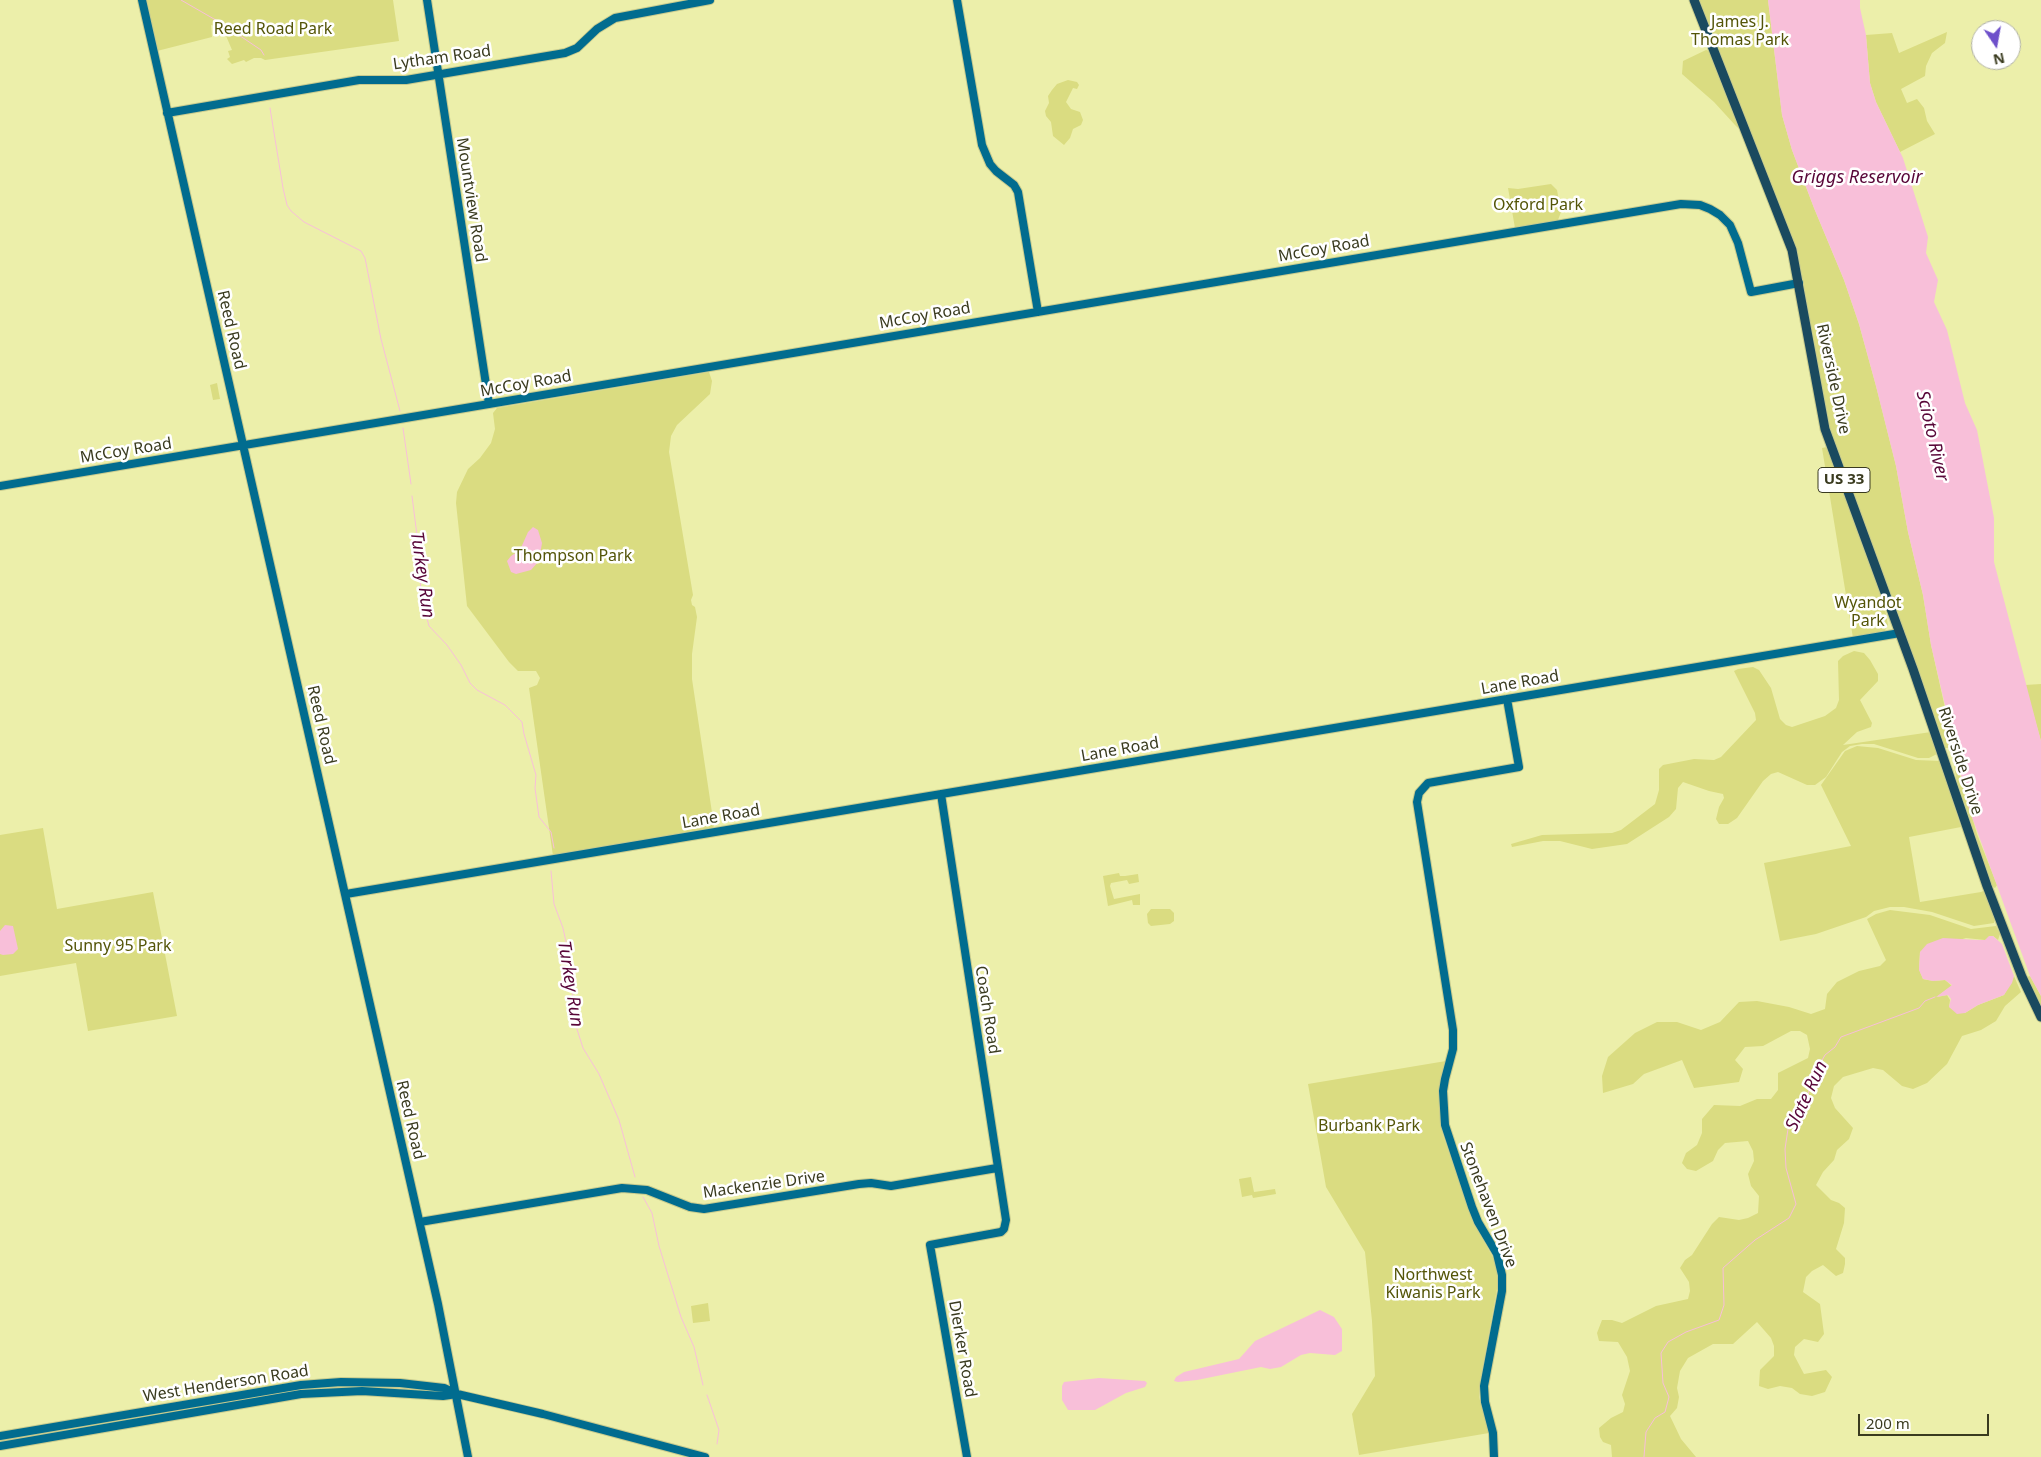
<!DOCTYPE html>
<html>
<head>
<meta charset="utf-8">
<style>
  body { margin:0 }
  #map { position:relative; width:2041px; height:1457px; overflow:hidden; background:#ecefaa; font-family:"Noto Sans",sans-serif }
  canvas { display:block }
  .north { position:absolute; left:1971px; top:20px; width:50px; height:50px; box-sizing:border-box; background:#fff; border:1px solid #b0b1a5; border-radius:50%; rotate:168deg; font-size:14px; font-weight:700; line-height:20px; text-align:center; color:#3a3b1f }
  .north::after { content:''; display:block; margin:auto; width:18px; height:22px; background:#6e50ca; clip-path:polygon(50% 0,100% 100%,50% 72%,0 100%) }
  .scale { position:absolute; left:1858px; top:1414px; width:131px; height:22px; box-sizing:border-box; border:2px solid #3a3b1f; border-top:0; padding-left:6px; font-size:15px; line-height:18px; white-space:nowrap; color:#3a3b1f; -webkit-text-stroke:4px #fff; paint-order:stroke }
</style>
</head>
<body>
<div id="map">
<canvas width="2041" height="1457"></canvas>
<div class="north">N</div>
<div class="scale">200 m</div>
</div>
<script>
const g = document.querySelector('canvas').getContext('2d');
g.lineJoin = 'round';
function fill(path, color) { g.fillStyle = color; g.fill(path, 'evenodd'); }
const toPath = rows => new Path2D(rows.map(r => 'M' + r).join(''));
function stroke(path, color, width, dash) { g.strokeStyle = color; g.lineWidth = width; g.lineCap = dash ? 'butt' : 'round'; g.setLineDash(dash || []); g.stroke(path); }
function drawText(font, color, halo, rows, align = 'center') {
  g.font = font + ' "Noto Sans",sans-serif'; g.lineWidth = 5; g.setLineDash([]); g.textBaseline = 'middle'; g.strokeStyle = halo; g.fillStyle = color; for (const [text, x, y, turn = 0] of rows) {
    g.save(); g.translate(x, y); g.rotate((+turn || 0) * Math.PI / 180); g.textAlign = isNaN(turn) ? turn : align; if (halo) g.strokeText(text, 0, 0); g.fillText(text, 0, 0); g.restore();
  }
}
fill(toPath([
  [145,0,393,0,399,41,265,60,261,58,254,58,246,62,244,60,232,64,227,59,230,57,228,51,232,50,224,31,221,28,211,25,212,37,157,51],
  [1694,0,1768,0,1782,115,1792,150,1814,208,1844,280,1859,324,1876,386,1896,466,1908,532,1923,595,1931,645,1960,775,1977,834,1997,885,1995,888,1992,886,1958,789,1951,748,1940,748,1826,432,1796,266],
  [1947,32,1945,43,1932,53,1926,66,1925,76,1901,89,1907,103,1917,99,1924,108,1927,121,1935,134,1900,152,1876,102,1870,83,1866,35,1892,33,1899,53],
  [1706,50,1710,51,1741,127,1738,128,1735,125,1714,102,1682,74,1683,61],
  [1068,80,1077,82,1079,85,1077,89,1073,88,1066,102,1071,109,1080,112,1083,120,1081,125,1073,129,1070,138,1064,145,1053,136,1051,122,1046,116,1045,111,1049,103,1048,96,1052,90,1057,84],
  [1551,184,1557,190,1561,212,1558,220,1515,228,1508,188,1518,189],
  [709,372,712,381,710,394,677,425,671,436,669,452,693,595,691,600,692,605,695,607,697,617,692,654,692,679,714,826,711,829,553,856,529,688,537,685,540,678,536,671,518,671,509,662,467,606,456,503,457,492,468,469,480,458,491,443,495,429,493,413,497,408],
  [217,383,220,399,213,400,210,385],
  [1827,447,1883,599,1888,625,1884,632,1853,638,1822,448],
  [1854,651,1864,653,1870,660,1878,674,1878,681,1860,700,1872,723,1871,727,1857,732,1843,745,1931,732,1937,754,1929,758,1918,758,1874,744,1862,744,1850,746,1842,752,1826,777,1815,785,1807,785,1778,772,1771,774,1763,781,1737,818,1728,824,1719,824,1716,819,1719,807,1724,798,1723,794,1709,791,1683,782,1678,788,1676,809,1669,817,1627,844,1592,849,1560,841,1543,841,1512,847,1511,844,1542,835,1612,833,1621,830,1655,804,1659,790,1659,769,1663,765,1694,759,1714,760,1721,757,1756,720,1755,713,1734,671,1738,669,1753,667,1759,670,1771,688,1780,719,1786,725,1792,727,1825,716,1836,708,1839,700,1838,661,1843,656],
  [2041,684,2041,741,2025,685],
  [1857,746,1878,748,1916,760,1940,761,1961,827,1909,837,1920,902,1981,892,1985,890,1995,918,1994,923,1974,926,1932,912,1904,907,1890,907,1874,911,1866,917,1816,934,1780,941,1764,863,1851,846,1821,785,1845,751],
  [43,828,57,909,153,892,177,1016,88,1031,76,963,0,976,0,835],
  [1119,873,1120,876,1125,876,1138,874,1139,882,1129,884,1127,880,1111,883,1110,886,1114,899,1140,894,1140,905,1133,905,1132,900,1108,906,1103,876],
  [1151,909,1170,909,1174,913,1174,921,1170,924,1151,926,1148,923,1147,914],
  [1890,910,1930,915,1971,929,1996,926,2000,934,1998,940,1993,936,1985,940,1966,938,1920,952,1919,969,1923,979,1933,981,1945,980,1952,986,1937,997,1947,995,1950,1000,1949,1007,1965,1013,1978,1005,2004,995,2014,976,2021,992,2005,1006,1996,1021,1981,1030,1962,1036,1947,1064,1927,1083,1913,1089,1902,1086,1883,1070,1873,1068,1843,1077,1834,1086,1831,1098,1835,1108,1853,1128,1849,1139,1837,1150,1834,1160,1823,1172,1816,1185,1831,1200,1839,1203,1845,1208,1844,1223,1836,1249,1845,1258,1845,1264,1843,1273,1836,1276,1823,1265,1812,1271,1806,1277,1803,1292,1820,1304,1824,1334,1818,1342,1804,1339,1795,1347,1794,1355,1804,1374,1826,1370,1832,1377,1825,1392,1812,1396,1800,1394,1792,1388,1780,1386,1768,1389,1759,1386,1760,1370,1774,1356,1774,1346,1771,1338,1757,1322,1733,1344,1713,1344,1688,1358,1680,1371,1677,1388,1679,1397,1677,1408,1670,1416,1681,1439,1696,1457,1612,1457,1611,1445,1603,1442,1600,1437,1599,1428,1611,1418,1623,1412,1625,1404,1622,1395,1630,1371,1627,1357,1618,1342,1599,1341,1597,1333,1602,1320,1612,1320,1622,1323,1656,1306,1688,1299,1690,1291,1689,1282,1680,1268,1685,1260,1692,1255,1712,1224,1719,1217,1739,1220,1748,1218,1758,1213,1759,1196,1751,1186,1748,1174,1754,1161,1753,1151,1748,1141,1725,1143,1718,1150,1713,1161,1696,1171,1687,1169,1682,1163,1686,1153,1697,1145,1702,1133,1702,1119,1714,1105,1740,1106,1757,1099,1771,1099,1778,1090,1778,1073,1808,1058,1810,1049,1807,1035,1800,1031,1791,1031,1763,1046,1745,1047,1735,1060,1743,1069,1739,1082,1694,1088,1682,1060,1644,1074,1633,1084,1603,1093,1602,1076,1608,1057,1635,1033,1657,1022,1677,1022,1701,1030,1720,1022,1739,1002,1757,1001,1789,1007,1811,1014,1825,1009,1827,994,1837,982,1859,971,1880,966,1886,960,1867,919,1876,914],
  [2030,976,2041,996,2041,1008,2030,988,2027,977],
  [1446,1061,1440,1090,1441,1121,1443,1135,1474,1224,1495,1261,1499,1278,1480,1382,1479,1397,1489,1433,1359,1455,1352,1414,1375,1376,1372,1321,1365,1252,1326,1187,1308,1084],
  [1251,1177,1254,1192,1275,1189,1276,1194,1253,1198,1252,1195,1242,1197,1239,1179],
  [708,1303,710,1321,693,1323,691,1306]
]), '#dadc81');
fill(toPath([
  [1768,0,1860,0,1860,8,1866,35,1870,83,1876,102,1903,158,1928,237,1926,253,1938,280,1934,302,1947,330,1965,403,1977,430,1994,518,1994,562,2041,741,2041,996,2030,976,1969,809,1931,645,1923,595,1908,532,1896,466,1876,386,1859,324,1844,280,1814,208,1792,150,1782,115],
  [533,527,538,530,542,543,539,561,531,570,516,574,511,572,507,561,511,556,520,550,528,532],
  [5,925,13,926,18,949,13,954,3,955,0,954,0,931],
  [1989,936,1993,936,2002,944,2014,976,2012,983,2004,995,1978,1005,1965,1013,1957,1014,1949,1007,1951,999,1948,995,1936,997,1952,985,1945,980,1933,981,1923,979,1919,970,1920,952,1927,944,1943,938,1979,940,1985,940],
  [1320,1310,1334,1317,1342,1329,1342,1351,1335,1355,1310,1353,1301,1355,1281,1367,1270,1369,1261,1367,1197,1380,1178,1382,1174,1381,1176,1377,1184,1372,1239,1359,1255,1341],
  [1099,1378,1145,1381,1147,1383,1145,1387,1126,1393,1095,1410,1068,1410,1062,1400,1062,1386,1064,1382]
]), '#f8bfd9');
stroke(toPath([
  [181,0,221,23,261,50,264,55],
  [270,108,283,188,287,205,291,211,304,222,361,251,365,258,381,339,400,411],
  [403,428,411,484],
  [412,496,419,551,421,596,429,626,447,645,461,665,470,683,477,690,505,705,522,722,524,734,536,775,535,788,539,817,551,832,554,848],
  [551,871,554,904,563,928,569,956,575,1023,583,1048,599,1074,619,1120,635,1177],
  [643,1197,652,1213,659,1246,681,1317,694,1347,703,1385],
  [707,1395,719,1430,717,1444],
  [1644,1457,1646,1432,1655,1418,1665,1412,1669,1397,1663,1383,1661,1353,1668,1342,1686,1332,1719,1320,1724,1305,1723,1268,1755,1240,1789,1218,1796,1204,1786,1168,1785,1149,1788,1129,1802,1110,1817,1069,1825,1055,1835,1047,1841,1037,1919,1008,1925,1001,1935,997]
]), '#f8bfd9', 1);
const secondary = toPath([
  [142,0,438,1304,468,1457],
  [427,0,489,404],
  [957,0,982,145,990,164,996,171,1014,185,1018,192,1038,312],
  [167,113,359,80,406,80,565,53,577,48,597,29,615,18,710,0],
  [0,486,1681,204,1700,205,1710,209,1720,215,1730,225,1738,243,1751,292,1799,283],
  [941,794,1006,1220,1004,1229,1001,1232,930,1245,967,1457],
  [346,894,1900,633],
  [420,1222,622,1188,647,1190,690,1207,704,1209,859,1184,871,1183,891,1186,997,1168],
  [0,1436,301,1385,341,1382,400,1383,444,1388,457,1394,543,1414,705,1457],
  [0,1446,301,1394,362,1391,443,1396,457,1394],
  [1494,1457,1493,1433,1485,1402,1484,1386,1502,1291,1502,1275,1497,1254,1478,1222,1472,1207,1445,1125,1443,1091,1445,1079,1453,1049,1453,1030,1417,802,1419,793,1428,783,1519,767,1507,699]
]);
const primary = toPath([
  [1694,0,1792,250,1825,429,1913,669,1987,886,2022,977,2041,1017]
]);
stroke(secondary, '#c8cb8e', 10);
stroke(primary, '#c8cb8e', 11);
stroke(secondary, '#016c8f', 8);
stroke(primary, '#1a4a5f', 9);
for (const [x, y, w] of [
  [1844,480,52]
]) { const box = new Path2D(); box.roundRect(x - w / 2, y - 12.5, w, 25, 4); g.fillStyle = '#fff'; g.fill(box); stroke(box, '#3a3b1f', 1); }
drawText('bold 15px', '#3a3b1f', null, [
  ["US 33",1844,480]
]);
drawText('16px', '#545508', '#fff', [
  ["James J.",1740,22],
  ["Thomas Park",1740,40],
  ["Reed Road Park",273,29],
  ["Oxford Park",1538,205],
  ["Thompson Park",573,556],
  ["Wyandot",1868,603],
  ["Park",1868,621],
  ["Sunny 95 Park",118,946],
  ["Burbank Park",1369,1126],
  ["Northwest",1433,1275],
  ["Kiwanis Park",1433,1293]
]);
drawText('16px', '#3a3b1f', '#fff', [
  ["Lytham Road",442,58,-8],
  ["Mountview Road",471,200,81],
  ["McCoy Road",1324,249,-10],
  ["McCoy Road",925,316,-10],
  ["Reed Road",231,330,77],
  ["Riverside Drive",1833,379,78],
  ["McCoy Road",526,384,-10],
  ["McCoy Road",126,451,-9],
  ["Lane Road",1520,683,-10],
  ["Reed Road",321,725,77],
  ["Lane Road",1120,750,-10],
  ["Riverside Drive",1960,761,72],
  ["Lane Road",721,817,-10],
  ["Coach Road",987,1010,81],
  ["Reed Road",410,1120,77],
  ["Mackenzie Drive",764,1185,-8],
  ["Stonehaven Drive",1488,1205,69],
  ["Dierker Road",962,1349,80],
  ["West Henderson Road",226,1384,-9]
]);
drawText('italic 18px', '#580638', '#fff', [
  ["Griggs Reservoir",1857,178],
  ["Scioto River",1932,436,77],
  ["Turkey Run",422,575,82],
  ["Turkey Run",570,984,81],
  ["Slate Run",1807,1096,-65]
]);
</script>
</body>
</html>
